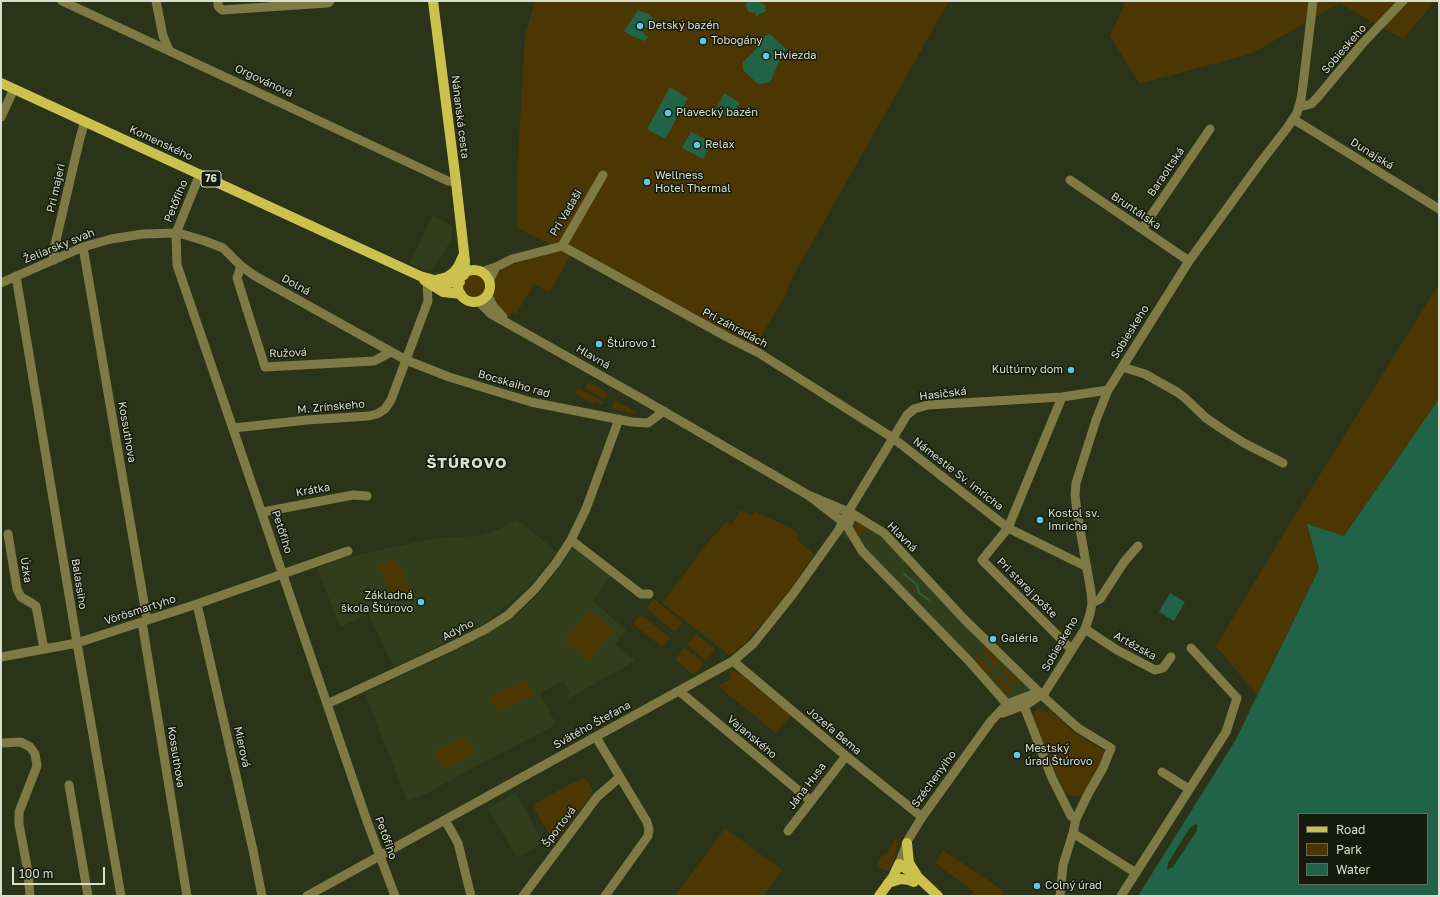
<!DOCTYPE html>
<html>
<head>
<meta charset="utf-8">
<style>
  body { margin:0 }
  #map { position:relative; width:1440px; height:897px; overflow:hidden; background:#2b3418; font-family:"Golos Text",sans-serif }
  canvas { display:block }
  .frame { position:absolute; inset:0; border:2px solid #d9dfce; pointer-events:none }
  .legend { position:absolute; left:1298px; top:813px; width:130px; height:72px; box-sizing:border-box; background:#161a0d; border:1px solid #64695a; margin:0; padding:5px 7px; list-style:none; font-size:12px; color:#d9dfce }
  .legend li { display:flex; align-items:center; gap:8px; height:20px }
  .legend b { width:20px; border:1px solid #64695a }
  .scale { position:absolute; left:12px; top:867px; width:93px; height:18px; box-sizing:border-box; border:2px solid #d9dfce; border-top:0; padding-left:5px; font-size:12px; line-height:14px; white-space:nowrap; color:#d9dfce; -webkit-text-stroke:3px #161a0d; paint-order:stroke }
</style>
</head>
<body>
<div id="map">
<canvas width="1440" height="897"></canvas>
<div class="frame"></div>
<ul class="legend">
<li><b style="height:5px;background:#ccc14d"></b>Road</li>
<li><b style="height:11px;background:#4c3703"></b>Park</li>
<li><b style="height:11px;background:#216347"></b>Water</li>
</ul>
<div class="scale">100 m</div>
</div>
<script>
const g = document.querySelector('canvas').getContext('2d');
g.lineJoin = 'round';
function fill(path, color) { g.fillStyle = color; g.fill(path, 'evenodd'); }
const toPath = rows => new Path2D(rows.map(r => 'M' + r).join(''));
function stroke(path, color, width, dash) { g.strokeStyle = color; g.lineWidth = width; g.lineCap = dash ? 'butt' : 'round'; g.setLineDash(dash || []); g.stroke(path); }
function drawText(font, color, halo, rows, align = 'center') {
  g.font = font + ' "Golos Text",sans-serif'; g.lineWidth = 3; g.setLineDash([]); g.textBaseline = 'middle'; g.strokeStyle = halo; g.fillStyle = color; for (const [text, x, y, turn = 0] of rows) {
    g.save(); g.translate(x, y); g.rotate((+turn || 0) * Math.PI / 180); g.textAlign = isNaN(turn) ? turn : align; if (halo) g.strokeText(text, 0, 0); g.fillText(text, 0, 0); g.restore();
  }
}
fill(toPath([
  [433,215,451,225,452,237,448,245,431,271,409,264],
  [853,510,948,596,1039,689,1007,700,853,544,839,534],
  [517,519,557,552,526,589,485,623,394,667,368,614,340,627,317,568,340,559,435,538,476,536,500,529],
  [573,547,611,576,593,601,626,630,615,644,635,661,568,699,569,691,563,681,540,693,556,724,551,726,552,727,499,754,420,797,407,801,365,693,451,653,500,626,522,610,544,588,563,563],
  [516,792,543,842,517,858,488,808]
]), '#323d1b');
fill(toPath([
  [535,1,949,1,792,278,785,297,754,347,571,254,550,292,534,284,516,314,512,312,510,317,502,311,493,300,492,291,493,285,492,282,495,275,506,267,561,249,517,228,517,177,525,36],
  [1126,1,1435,1,1403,39,1339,3,1253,53,1140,84,1110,36],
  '463 286a11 11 0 1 1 22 0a11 11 0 1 1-22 0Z',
  [1439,284,1439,399,1344,536,1307,525,1319,569,1257,695,1216,646,1300,507],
  [589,382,608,393,605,399,585,388],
  [578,388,603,402,602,405,595,401,594,404,575,393],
  [615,400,637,413,636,415,631,412,629,413,624,410,623,412,611,407],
  [740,510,753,516,755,512,787,526,799,534,796,539,814,554,786,597,742,646,729,655,662,603,705,546,727,521,732,525],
  [859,522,868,527,864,533,857,537,853,528],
  [395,558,411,591,395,599,378,566],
  [654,599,683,623,675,632,646,608],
  [590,610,614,630,588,661,564,640],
  [640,616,643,616,670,638,662,647,633,624],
  [696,634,715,649,706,661,687,645],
  [986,647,1001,663,997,667,992,663,989,657,983,651],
  [683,649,686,649,704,663,694,675,675,660],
  [977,656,982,658,986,665,991,667,993,671,989,674,974,659],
  [1005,668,1020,683,1017,686,1012,684,1009,678,1001,672],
  [732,670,739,673,791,715,776,733,718,686,732,678,729,671],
  [997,675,1000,677,1003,682,1010,687,1012,691,1008,694,994,679],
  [525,679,534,695,499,712,490,696],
  [1040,707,1047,713,1050,709,1073,732,1106,752,1107,755,1083,794,1079,796,1071,796,1064,792,1032,715],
  [466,736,475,753,443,769,434,752],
  [580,779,586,779,589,782,592,789,592,794,559,836,555,840,553,839,534,809,536,803],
  [725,828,782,870,763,896,675,896],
  [896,838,898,840,895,857,892,867,887,871,880,868,877,863,881,857,887,853,891,847],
  [943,850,1004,891,1002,896,970,896,973,892,970,888,935,863]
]), '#4c3703');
fill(toPath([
  [748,1,757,1,766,6,764,9,766,9,765,12,759,14,757,17,755,16,756,13,749,12,747,9,746,5],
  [638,10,648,14,656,21,651,30,643,27,641,31,648,37,645,41,632,36,624,31],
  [770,34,786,49,774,73,770,82,758,84,743,70,743,62,756,49,759,38],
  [670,87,688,98,665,139,647,129],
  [724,94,726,94,740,103,731,118,716,109],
  [691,132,712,143,703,159,682,148],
  [1439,399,1439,896,1138,896,1235,741,1319,569,1307,524,1344,536],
  [1299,814,1427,814,1427,884,1299,884],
  [1170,593,1185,602,1174,621,1159,612]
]), '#216347');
fill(toPath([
  [1195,824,1198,825,1196,832,1173,867,1167,870,1168,863,1189,829]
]), '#2b3418');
stroke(toPath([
  [904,574,917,585,919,593,929,600]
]), '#216347', 2);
stroke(toPath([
  [62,1,448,181,456,182],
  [156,1,163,36,169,50],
  [218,1,218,6,222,10,328,3,330,1],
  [1299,107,1311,104,1317,98,1362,44,1403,1],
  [1,117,14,89],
  [1293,119,1439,209],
  [200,174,176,233,177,265,368,824,395,896],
  [1070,180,1189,261],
  [1142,229,1210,129],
  [562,246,727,337,759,353,893,438,1008,528,1087,567],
  [83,247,147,620],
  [54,260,53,253,80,138,85,121],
  [241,266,237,278,265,367,374,361,391,352],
  [481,272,496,267,512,259,562,246,603,175],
  [16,276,77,643,121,896],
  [489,281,496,267],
  [1,283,83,247,111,239,143,234,176,233,182,234,205,241,223,248,241,266,255,276,406,360,449,377,531,402,632,422,648,423,664,411],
  [488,295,493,306,503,317],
  [478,301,491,314,500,319,644,400,808,495,843,522],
  [1122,367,1145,374,1177,392,1185,398,1206,418,1225,431,1244,443,1283,463],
  [1062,397,1008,528,982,560,1072,650],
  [234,428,307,420,369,416,377,414,385,409,391,400,428,301,427,283],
  [808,495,853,514,884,533,964,619,1047,700,1078,728,1111,748,1103,768,1088,794,1076,819,1073,833,1063,865,1060,896],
  [263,512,353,495,367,496],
  [852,517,847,526,862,551,968,660,1007,704],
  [8,534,17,589,21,597,33,604,36,606,44,649],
  [571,540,641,594,649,594],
  [1092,603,1100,599,1124,562,1138,546],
  [197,604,253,850,262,896],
  [142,622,187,896],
  [1085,629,1117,650,1155,670,1163,668,1171,657],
  [1,657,77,643,197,604,348,551],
  [733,661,846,756,922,817],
  [679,691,811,801],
  [327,704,448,648,486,629,508,615,535,589,556,563,571,540,586,509,619,419],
  [1024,706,1052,778,1071,816,1076,819],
  [999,713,1003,713,1029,703,1045,692,1085,629,1090,614,1092,603,1091,592,1077,512,1075,495,1076,483,1096,420,1108,390,1189,261,1260,163,1287,128,1297,113,1301,99,1303,85,1313,1],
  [596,737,647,822,649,830,648,836,605,896],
  [1,743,21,742,30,747,35,754,37,766,19,812,19,824,28,872,30,896],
  [1162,772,1189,789],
  [69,785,88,896],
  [445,820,458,843,471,896],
  [788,831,846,756],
  [1076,835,1136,873],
  [899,864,908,840,922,817,991,721,1007,704,1031,695,1038,694],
  [307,896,733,661,753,644,793,594,838,531,851,507,907,415,914,409,928,405,1062,397,1108,390],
  [523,896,597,797,620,777],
  [1121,896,1226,732,1237,698,1191,648]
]), '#7e7945', 9);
stroke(toPath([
  [433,1,456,182,465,261,464,275],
  [1,83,420,276,444,283,460,282],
  '458 286a16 16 0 1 1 32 0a16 16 0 1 1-32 0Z',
  [424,280,443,292,461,294],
  [436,280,447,277,453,273,458,267,463,256],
  [907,843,909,863,916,874],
  [888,883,901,879,909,880,914,882],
  [879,896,893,877,899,864,918,877,938,896]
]), '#ccc14d', 10);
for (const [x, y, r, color] of [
  [640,26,4,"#5cc7e7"],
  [703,41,4,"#5cc7e7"],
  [766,56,4,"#5cc7e7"],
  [668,113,4,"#5cc7e7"],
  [697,145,4,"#5cc7e7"],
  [647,182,4,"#5cc7e7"],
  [599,344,4,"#5cc7e7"],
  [1071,370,4,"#5cc7e7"],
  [1040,520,4,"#5cc7e7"],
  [421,602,4,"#5cc7e7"],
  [993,639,4,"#5cc7e7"],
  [1017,755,4,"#5cc7e7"],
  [1037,886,4,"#5cc7e7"]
]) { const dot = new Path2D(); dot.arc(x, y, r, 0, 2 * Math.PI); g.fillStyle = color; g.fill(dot); stroke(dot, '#161a0d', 1.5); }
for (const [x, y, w] of [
  [211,179,20]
]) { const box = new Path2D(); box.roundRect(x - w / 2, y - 8, w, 16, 3); g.fillStyle = '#161a0d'; g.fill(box); stroke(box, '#d9dfce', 1); }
drawText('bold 10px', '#d9dfce', null, [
  ["76",211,179]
]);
drawText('11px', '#d9dfce', '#161a0d', [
  ["Detský bazén",648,26],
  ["Tobogány",711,41],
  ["Hviezda",774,56],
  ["Plavecký bazén",676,113],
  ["Relax",705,145],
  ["Wellness",655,176],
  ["Hotel Thermal",655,189],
  ["Štúrovo 1",607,344],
  ["Kultúrny dom",1063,370,"right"],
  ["Kostol sv.",1048,514],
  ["Imricha",1048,527],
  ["Základná",413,596,"right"],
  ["škola Štúrovo",413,609,"right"],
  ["Galéria",1001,639],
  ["Mestský",1025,749],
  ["úrad Štúrovo",1025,762],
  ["Colný úrad",1045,886]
], 'left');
drawText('11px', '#d9dfce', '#161a0d', [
  ["Sobieskeho",1344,49,-49],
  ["Orgovánová",264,81,25],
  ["Nánanská cesta",460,117,83],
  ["Komenského",161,143,25],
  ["Dunajská",1372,154,32],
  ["Baraoltská",1166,172,-56],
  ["Pri majeri",56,188,-77],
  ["Petőfiho",176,201,-68],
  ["Bruntálska",1136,211,34],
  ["Pri Vadaši",566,213,-59],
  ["Želiarsky svah",59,246,-22],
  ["Dolná",296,285,29],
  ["Pri záhradách",735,328,28],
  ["Sobieskeho",1130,332,-58],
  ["Ružová",288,353,-2],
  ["Hlavná",593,357,30],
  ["Bocskaiho rad",514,384,16],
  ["Hasičská",943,394,-7],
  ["M. Zrínskeho",331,407,-5],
  ["Kossuthova",127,432,80],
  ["Námestie Sv. Imricha",958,474,38],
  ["Krátka",313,490,-10],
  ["Petőfiho",282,532,72],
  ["Hlavná",902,537,45],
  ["Úzka",26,570,81],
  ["Balassiho",79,584,81],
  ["Pri starej pošte",1027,588,45],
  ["Vörösmartyho",140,610,-18],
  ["Adyho",458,630,-27],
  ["Sobieskeho",1060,644,-60],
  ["Artézska",1135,646,29],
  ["Svätého Štefana",592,725,-29],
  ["Jozefa Bema",834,731,40],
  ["Vajanského",752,737,40],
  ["Mierová",242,747,77],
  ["Kossuthova",176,757,81],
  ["Széchenyiho",934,779,-54],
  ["Jána Husa",807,786,-53],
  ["Športová",559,827,-53],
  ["Petőfiho",386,838,70]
]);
g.letterSpacing = '1px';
drawText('bold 15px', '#d9dfce', '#161a0d', [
  ["ŠTÚROVO",467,463]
]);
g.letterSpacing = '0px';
</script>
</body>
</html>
